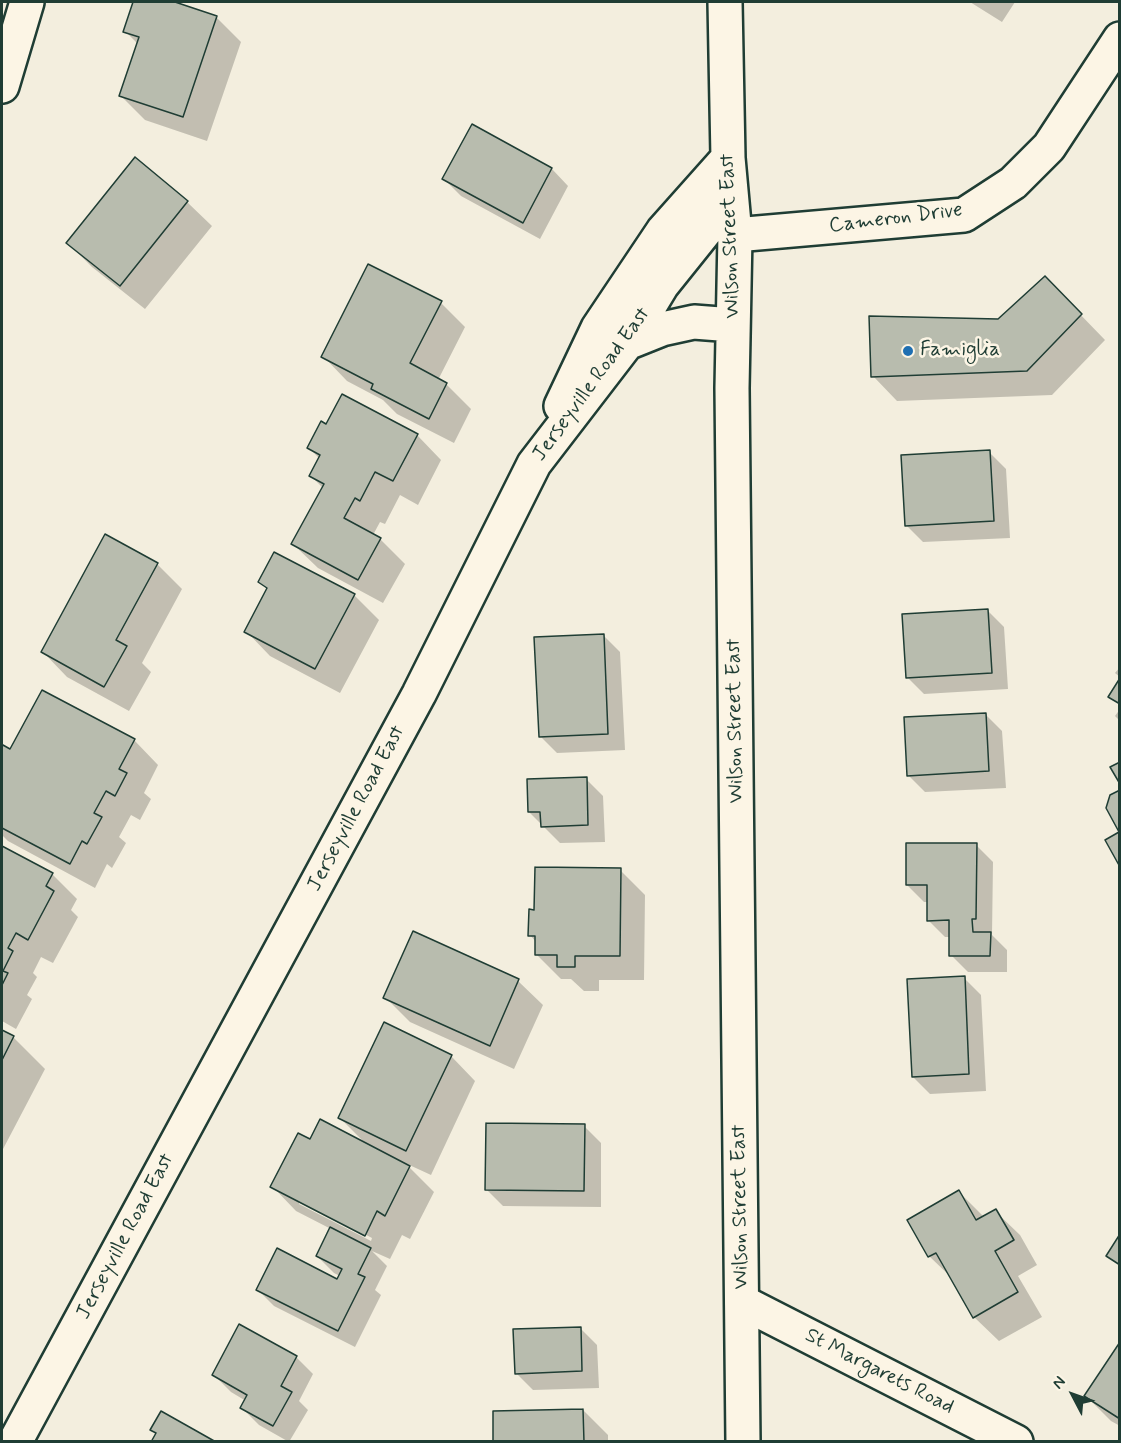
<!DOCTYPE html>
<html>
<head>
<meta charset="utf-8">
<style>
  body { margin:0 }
  #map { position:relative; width:1121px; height:1443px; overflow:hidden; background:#f3eede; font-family:Mynerve,sans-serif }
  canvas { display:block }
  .frame { position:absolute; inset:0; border:3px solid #1f3d34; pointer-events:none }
  .north { position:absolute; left:1043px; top:1365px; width:60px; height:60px; -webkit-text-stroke:4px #fcf5e5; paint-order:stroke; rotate:311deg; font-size:16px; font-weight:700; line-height:24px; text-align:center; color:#1f3d34 }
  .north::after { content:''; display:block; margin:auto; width:21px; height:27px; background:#1f3d34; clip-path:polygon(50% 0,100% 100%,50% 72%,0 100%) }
</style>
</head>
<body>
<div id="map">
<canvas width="1121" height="1443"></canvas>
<div class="frame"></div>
<div class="north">N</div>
</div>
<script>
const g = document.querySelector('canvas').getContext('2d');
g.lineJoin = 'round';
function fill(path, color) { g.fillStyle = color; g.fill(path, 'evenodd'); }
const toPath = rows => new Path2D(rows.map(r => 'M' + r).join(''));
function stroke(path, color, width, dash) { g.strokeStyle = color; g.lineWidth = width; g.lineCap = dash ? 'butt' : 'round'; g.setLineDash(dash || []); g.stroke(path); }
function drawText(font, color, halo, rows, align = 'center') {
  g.font = font + ' Mynerve,sans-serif'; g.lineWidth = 5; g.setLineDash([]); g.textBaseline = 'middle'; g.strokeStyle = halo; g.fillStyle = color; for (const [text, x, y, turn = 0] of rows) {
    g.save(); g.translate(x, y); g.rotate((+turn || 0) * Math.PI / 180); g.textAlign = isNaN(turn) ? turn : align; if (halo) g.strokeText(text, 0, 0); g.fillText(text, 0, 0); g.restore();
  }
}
fill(toPath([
  [135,2,170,2,216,17,241,42,207,141,145,120,121,96,138,44,125,31],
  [970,2,1015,2,1002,22],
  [473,126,552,169,568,186,540,239,461,196,444,179],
  [187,202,212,226,145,309,92,267,68,243],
  [1045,278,1105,340,1052,395,897,401,873,376,998,321],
  [441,303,465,327,438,380,446,384,471,409,454,443,397,414,383,400,347,381,323,356],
  [327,426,417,435,441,460,418,505,400,495,385,524,380,522,373,535,380,539,405,564,383,603,318,568,293,544,323,488,310,475,319,458,308,447],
  [989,452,1006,469,1010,538,923,542,906,525],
  [157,564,182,589,142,663,151,672,129,711,67,677,43,652],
  [260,582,354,595,379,620,340,693,270,656,246,631,268,590],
  [987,610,1004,627,1008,689,924,694,907,677],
  [603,635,620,652,625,750,557,753,540,736],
  [1120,667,1120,677,1115,673],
  [1120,709,1120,721,1115,716],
  [985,714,1002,731,1006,788,925,792,908,775],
  [134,740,158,765,144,793,151,799,140,820,131,815,119,837,126,843,112,868,107,864,95,888,8,841,2,835,2,750,3,747,10,751],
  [586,779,603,796,605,842,560,843,529,812],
  [976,845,993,862,992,935,1007,950,1007,972,968,972,951,955,951,937,945,937,928,920,928,902,924,902,907,885],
  [2,848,52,874,77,899,71,910,78,917,53,963,41,957,33,973,37,977,27,995,32,999,16,1029,2,1021],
  [620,870,645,895,644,980,599,980,599,991,584,991,571,979,561,979,536,954,536,942,530,935,536,911],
  [414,933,518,981,543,1005,514,1069,410,1022,385,997],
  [964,978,981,995,986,1091,930,1094,913,1077],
  [2,1031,13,1037,45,1069,2,1151],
  [451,1056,475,1081,431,1175,405,1163,434,1192,410,1239,402,1235,390,1259,372,1251,387,1266,375,1290,381,1295,355,1347,274,1306,257,1289,337,1281,340,1276,334,1273,317,1256,331,1229,296,1211,272,1186,311,1141,365,1143,340,1118],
  [299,1200,372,1238,371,1241,299,1204],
  [584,1126,601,1143,601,1207,503,1206,486,1189],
  [959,1192,984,1217,995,1211,1020,1235,1037,1265,1018,1276,1042,1317,999,1341,974,1317,954,1280,929,1256],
  [580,1328,597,1345,599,1388,533,1390,516,1373],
  [1120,1345,1120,1426,1111,1421,1086,1396],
  [296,1357,313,1374,299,1401,308,1410,289,1442,259,1425,242,1408,246,1401,231,1392,214,1375],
  [583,1410,608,1435,608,1442,495,1442]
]), '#0003');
const building = toPath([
  [133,2,175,2,217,16,183,117,119,96,139,37,123,32,133,2],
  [472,124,552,168,523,223,442,179,472,124],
  [135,157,188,201,120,286,66,243,135,157],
  [368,264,442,301,410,363,447,383,429,419,371,389,373,384,321,357,368,264],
  [1045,276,1082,314,1027,371,871,377,869,316,998,319,1045,276],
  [342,394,418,434,393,481,375,472,360,501,355,498,344,518,381,538,358,580,291,544,324,484,309,476,320,455,307,448,321,421,326,424,342,394],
  [990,450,994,521,905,526,901,455,990,450],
  [105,534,158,563,116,640,127,646,104,687,41,652,105,534],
  [274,552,355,594,315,669,244,632,267,588,258,582,274,552],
  [988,609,992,673,906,678,902,614,988,609],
  [604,634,608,734,539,737,534,637,604,634],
  [1120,678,1120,704,1108,697,1120,678],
  [42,690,135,739,119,769,127,773,115,796,106,791,94,813,102,817,87,844,82,841,70,864,2,828,2,747,3,745,10,749,42,690],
  [986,713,989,771,907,776,904,717,986,713],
  [1120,762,1120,784,1110,767,1120,762],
  [587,777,588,825,541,827,540,812,528,812,527,779,587,777],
  [1120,790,1120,867,1105,840,1119,832,1106,808,1110,795,1120,790],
  [906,843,977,843,976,919,972,919,973,932,991,932,990,956,949,956,949,920,927,921,927,885,906,885,906,843],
  [2,846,53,873,46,886,54,891,28,940,16,933,8,948,13,951,3,971,8,973,2,985,2,846],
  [535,867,621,868,620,956,575,956,575,967,557,967,557,955,535,955,535,936,528,936,529,909,534,910,535,867],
  [413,931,519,979,490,1046,383,998,413,931],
  [965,976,969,1074,912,1077,907,979,965,976],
  [384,1022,452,1055,406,1151,338,1118,384,1022],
  [2,1030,14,1036,2,1060,2,1030],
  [320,1119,410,1166,385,1216,377,1211,365,1236,270,1187,298,1133,310,1139,320,1119],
  [486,1123,585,1124,584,1191,485,1190,486,1123],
  [959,1190,976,1220,996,1209,1014,1240,995,1251,1018,1292,973,1318,936,1253,928,1257,907,1220,959,1190],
  [330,1227,371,1248,358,1274,365,1277,338,1331,256,1290,277,1248,337,1279,342,1269,316,1256,330,1227],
  [1120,1234,1120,1265,1106,1256,1120,1234],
  [239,1324,297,1356,281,1386,292,1392,273,1426,240,1408,247,1395,212,1375,239,1324],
  [581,1327,582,1371,515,1374,513,1329,581,1327],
  [1120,1342,1120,1419,1084,1396,1120,1342],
  [583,1409,584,1442,493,1442,493,1411,583,1409],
  [161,1411,216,1442,151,1442,156,1433,150,1430,161,1411]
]);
fill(building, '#b8bcae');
stroke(building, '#1f3d34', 1.5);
const street = toPath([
  [2,86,27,2],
  [735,235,964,215,1013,183,1049,147,1120,39],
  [742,1302,1016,1442]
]);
const secondary = toPath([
  [725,2,728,158,735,235,732,388,743,1442],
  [627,343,662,329,694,322,733,325],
  [561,406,598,328,663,231,728,158],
  [15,1442,419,694,534,464,627,343,662,285,731,199]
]);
stroke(street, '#1f3d34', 38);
stroke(secondary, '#1f3d34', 38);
stroke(street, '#fcf5e5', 33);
stroke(secondary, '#fcf5e5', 33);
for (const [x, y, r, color] of [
  [908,351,6,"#1f6fb2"]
]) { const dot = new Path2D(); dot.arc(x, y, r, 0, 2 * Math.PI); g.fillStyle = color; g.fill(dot); stroke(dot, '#fcf5e5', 2); }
drawText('21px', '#1f3d34', '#fcf5e5', [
  ["Cameron Drive",896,219,-7],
  ["Wilson Street East",731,236,-92],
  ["Jerseyville Road East",592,385,-54],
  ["Wilson Street East",736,721,-91],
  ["Jerseyville Road East",357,809,-62],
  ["Wilson Street East",741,1207,-91],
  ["Jerseyville Road East",126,1237,-62],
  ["St Margarets Road",879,1372,27]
]);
drawText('21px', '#1f3d34', '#fcf5e5', [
  ["Famiglia",920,351]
], 'left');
</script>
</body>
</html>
